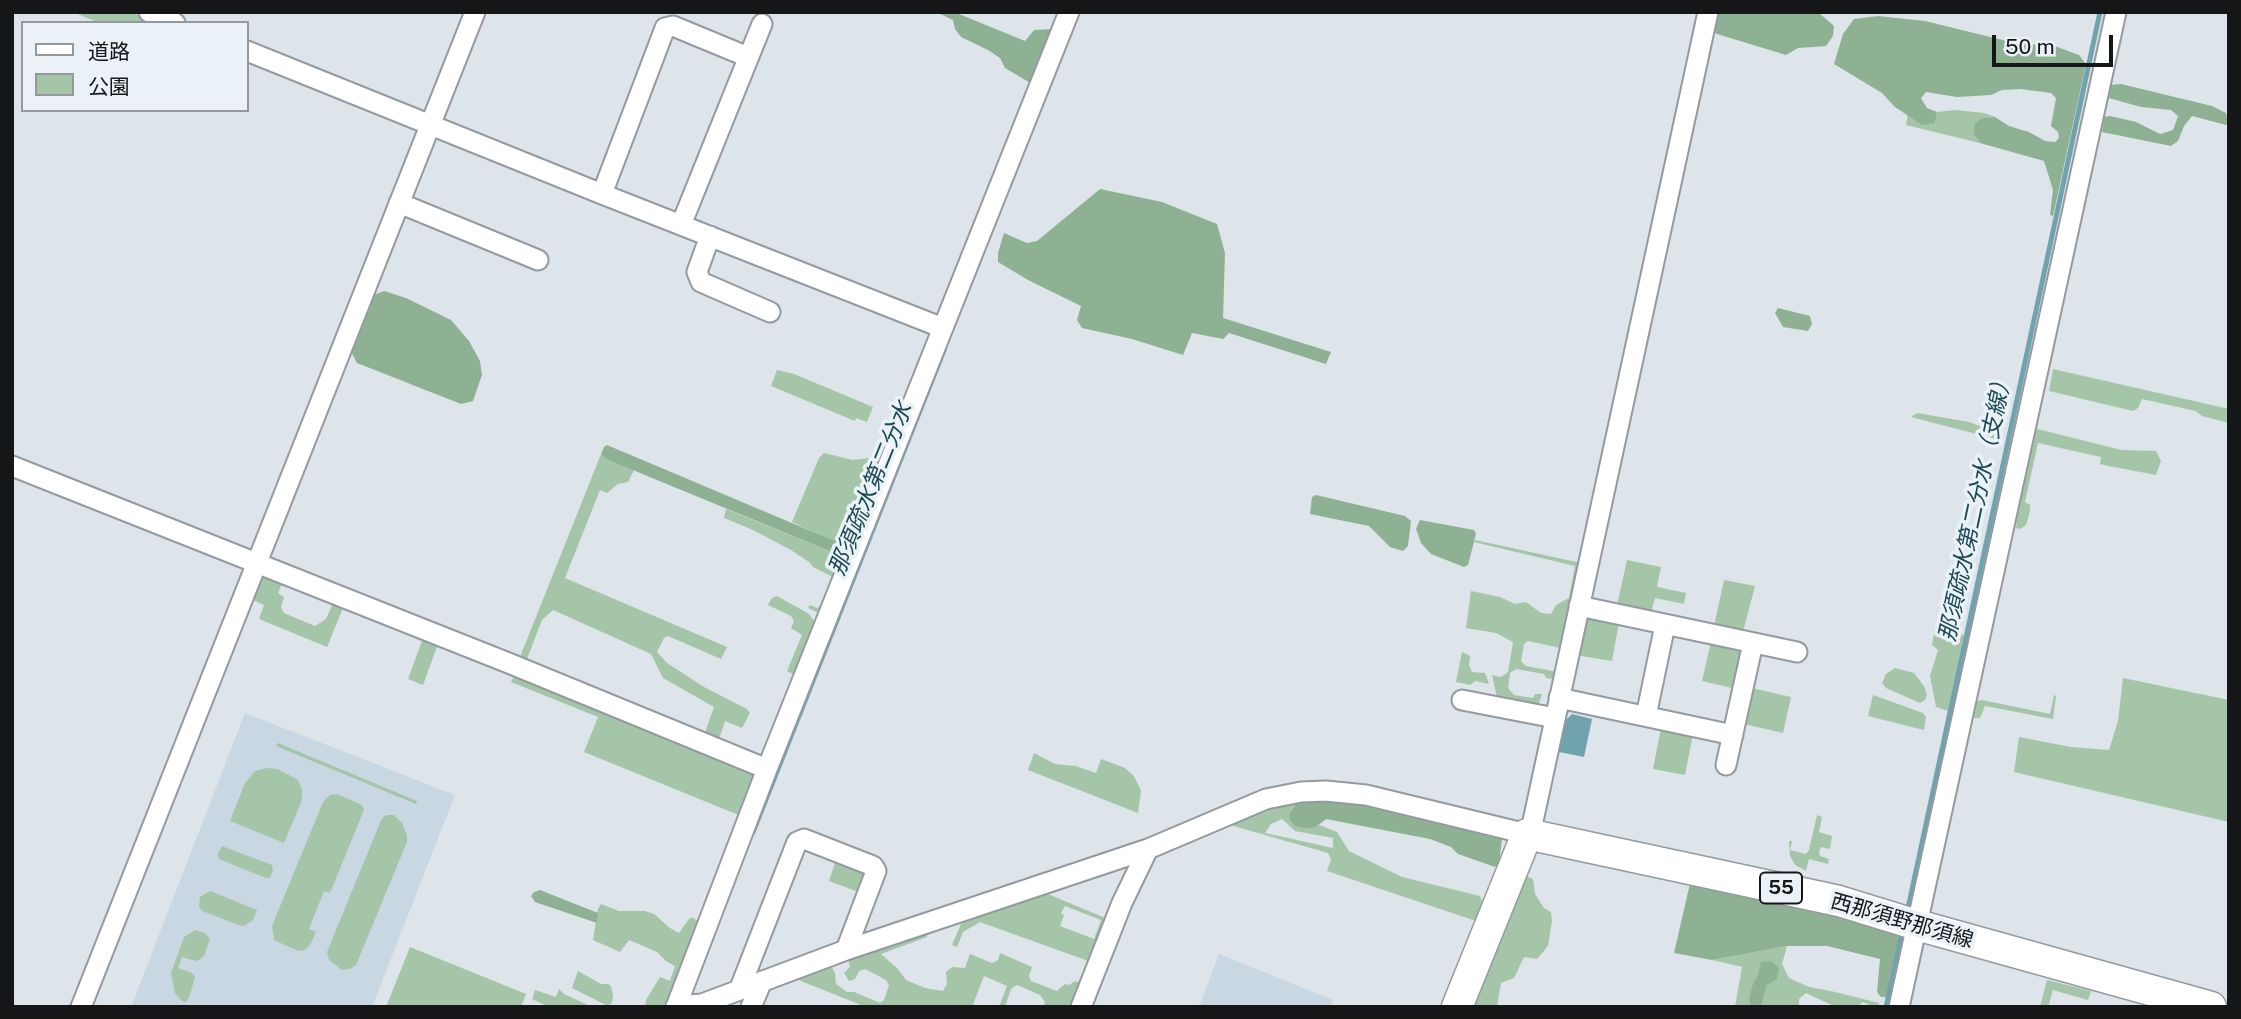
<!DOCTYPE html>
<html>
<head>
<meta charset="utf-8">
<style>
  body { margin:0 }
  #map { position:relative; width:2241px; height:1019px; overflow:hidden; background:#dde4ea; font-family:"Public Sans","Noto Sans JP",sans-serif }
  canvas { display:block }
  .frame { position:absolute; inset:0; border:14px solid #141618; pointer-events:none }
  .legend { position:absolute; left:21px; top:21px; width:228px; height:91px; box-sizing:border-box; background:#eaf1f7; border:2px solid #94999e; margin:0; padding:9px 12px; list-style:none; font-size:21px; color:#141618 }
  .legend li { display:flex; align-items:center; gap:14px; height:35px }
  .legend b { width:35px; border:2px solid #94999e }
  .scale { position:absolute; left:1992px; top:35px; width:121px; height:32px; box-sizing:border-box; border:4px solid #141618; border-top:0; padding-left:9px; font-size:21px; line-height:24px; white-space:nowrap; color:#141618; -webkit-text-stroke:5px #eaf1f7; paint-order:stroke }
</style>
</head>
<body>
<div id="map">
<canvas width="2241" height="1019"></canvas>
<div class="frame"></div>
<ul class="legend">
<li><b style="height:9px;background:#fff"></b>道路</li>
<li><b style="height:19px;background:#a4c5a8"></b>公園</li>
</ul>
<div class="scale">50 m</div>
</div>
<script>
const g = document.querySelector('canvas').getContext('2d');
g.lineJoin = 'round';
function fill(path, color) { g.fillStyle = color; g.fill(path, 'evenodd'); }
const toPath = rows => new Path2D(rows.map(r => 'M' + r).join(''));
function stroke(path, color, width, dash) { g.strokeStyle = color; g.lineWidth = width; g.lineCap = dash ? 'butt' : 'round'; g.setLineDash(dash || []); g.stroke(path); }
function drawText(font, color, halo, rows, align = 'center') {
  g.font = font + ' "Public Sans","Noto Sans JP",sans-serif'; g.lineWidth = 7; g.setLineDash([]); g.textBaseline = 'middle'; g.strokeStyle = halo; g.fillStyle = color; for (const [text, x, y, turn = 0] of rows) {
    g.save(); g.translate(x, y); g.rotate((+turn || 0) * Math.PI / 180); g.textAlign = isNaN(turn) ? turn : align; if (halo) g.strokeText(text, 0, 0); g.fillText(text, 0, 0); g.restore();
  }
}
fill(toPath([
  [245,713,455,795,372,1007,131,1007],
  [1219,954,1333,1000,1330,1007,1199,1007]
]), '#c9d7e2');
fill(toPath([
  [73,12,130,12,157,23,99,23],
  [1955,110,1984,113,1995,117,1983,118,1974,134,1980,143,1906,125,1908,114,1913,119,1935,123,1937,112],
  [2053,369,2229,409,2229,423,2202,416,2196,411,2142,399,2138,408,2133,411,2049,391],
  [777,370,794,374,873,407,867,422,856,418,855,421,771,386],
  [1917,413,1969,422,1998,433,1996,439,1911,417],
  [2037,429,2121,450,2156,451,2161,461,2156,475,2104,465,2100,464,2101,457,2038,443,2025,502,2030,505,2030,511,2026,525,2020,529,2016,528,2017,516,2036,430],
  [824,453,853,460,869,458,881,462,847,548,792,522,819,458],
  [601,454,606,459,634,470,628,482,618,484,607,493,600,490,565,578,727,647,721,659,668,636,664,638,657,652,667,663,704,687,747,709,750,713,742,728,725,721,719,739,762,758,764,756,777,718,780,719,765,760,703,738,714,707,663,678,651,654,553,610,542,620,525,664,518,662],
  [726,509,844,557,819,613,808,608,810,605,817,608,820,606,833,579,831,576,813,567,809,562,791,550,753,530,724,518],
  [1475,540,1581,563,1565,649,1528,641,1524,644,1521,661,1526,666,1558,672,1549,701,1553,679,1546,678,1544,674,1516,669,1510,673,1508,688,1514,695,1533,698,1535,694,1542,694,1538,707,1497,697,1492,675,1501,677,1508,672,1513,642,1496,633,1466,628,1471,591,1500,597,1515,604,1526,602,1541,613,1551,614,1556,605,1569,598,1575,566,1474,542],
  [1627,560,1661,567,1657,587,1686,593,1684,604,1655,598,1651,613,1617,605],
  [258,570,283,581,278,593,284,597,281,607,284,613,315,626,326,619,334,601,345,603,327,647,259,619,264,605,248,598],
  [1724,580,1755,586,1743,632,1714,626],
  [777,596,809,614,817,625,795,675,787,671,802,635,791,628,794,621,791,616,768,605,772,598],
  [1591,617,1619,622,1612,661,1575,655,1581,623],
  [1935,629,1964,635,1948,711,1936,707,1930,676,1938,650,1932,645],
  [423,638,438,644,423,685,408,679],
  [1711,642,1739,648,1744,657,1736,689,1702,681],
  [1462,652,1470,656,1469,665,1472,672,1485,673,1489,684,1475,681,1470,685,1456,682],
  [1895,668,1914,673,1924,686,1927,695,1925,700,1920,703,1886,688,1882,683,1886,674],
  [516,672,758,775,741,816,584,752,598,717,511,682],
  [2123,678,2229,700,2229,822,2014,772,2019,737,2071,747,2109,750,2118,721],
  [1752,688,1791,697,1783,733,1744,724],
  [1873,695,1923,713,1926,717,1924,730,1868,716],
  [2054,695,2056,696,2053,719,1985,706,1980,718,1974,718,1977,701,1982,700,2050,714],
  [1661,728,1693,734,1685,775,1653,769],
  [278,743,417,801,416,804,276,746],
  [1034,753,1055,764,1076,766,1096,773,1101,759,1125,768,1134,776,1141,791,1138,813,1028,770],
  [266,768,277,769,293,777,298,780,302,790,302,800,284,843,230,821,245,783,255,771],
  [337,794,362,805,364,810,330,893,324,891,309,929,316,932,310,945,304,950,298,951,274,940,272,926,323,802,330,795],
  [1298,802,1316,827,1319,825,1337,832,1349,851,1402,877,1480,896,1483,903,1476,921,1327,871,1331,859,1328,853,1230,825,1269,807],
  [1282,819,1295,831,1333,838,1333,848,1265,833,1271,824],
  [387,815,394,815,402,823,407,835,407,842,356,965,350,969,342,970,329,960,327,952,382,818],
  [1817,815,1822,817,1819,832,1832,836,1830,849,1821,847,1819,852,1820,856,1829,859,1828,864,1809,859,1806,871,1795,865,1790,856,1789,841,1792,841,1790,850,1806,854,1809,850],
  [222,846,272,865,273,870,270,878,266,878,219,859,218,854],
  [836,860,866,871,861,893,829,881],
  [1524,875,1533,879,1535,894,1544,908,1551,912,1552,921,1548,946,1537,959,1524,957,1514,978,1501,983,1497,1007,1467,1007],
  [210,891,257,910,253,920,244,926,239,925,202,911,199,906,200,897],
  [1043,892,1108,919,1091,962,980,922,963,932,957,947,952,945,962,922],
  [1065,906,1101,920,1094,939,1060,926,1064,915,1061,913],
  [601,904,619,911,645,911,654,914,670,928,679,933,688,920,692,917,698,921,667,1007,645,1007,646,1000,660,977,670,981,675,966,666,961,657,952,629,940,620,952,593,940,598,909],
  [195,930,205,933,210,939,204,956,200,959,196,961,182,957,178,968,192,973,195,977,189,998,186,1002,182,1001,175,993,171,973,184,937],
  [927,933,927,937,881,954,897,968,906,980,925,988,943,991,947,984,946,972,952,967,965,968,970,954,992,963,998,960,1000,953,1032,967,1029,976,1031,981,1057,991,1065,984,1069,985,1075,981,1081,983,1073,1007,1046,1007,1044,1006,1045,1002,1040,995,1017,985,1011,989,1005,1007,999,1007,1007,986,984,976,972,1007,866,1007,796,979,795,977,831,965,835,973,836,984,847,992,854,992,880,1003,884,1000,889,985,886,980,865,969,859,971,855,979,849,981,844,973,850,967,848,959],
  [1787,946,1782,964,1789,978,1809,987,1831,991,1879,1003,1878,1007,1873,1007,1863,1002,1857,1007,1836,1007,1806,993,1799,999,1799,1007,1761,1007,1767,985,1761,963,1759,975,1752,986,1749,998,1750,1007,1735,1007,1742,967,1712,960],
  [410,947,526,994,521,1007,386,1007],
  [578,971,601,984,608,984,611,986,613,995,612,1003,608,1006,572,988],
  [2047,980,2091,991,2088,1000,2053,990,2048,1007,2040,1007],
  [559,989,564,994,592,1007,549,1007,532,999,535,990,556,997]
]), '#a4c5a8');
fill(toPath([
  [936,12,954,12,1025,41,1034,30,1053,29,1032,84,1005,68,1000,58,988,50,961,37,955,29,953,20],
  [1711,12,1818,12,1834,26,1833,36,1826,46,1798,48,1786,55,1717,34,1710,30],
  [1878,16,1925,21,2019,44,2052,45,2079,55,2086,64,2053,216,2050,215,2053,190,2044,161,1980,143,1974,134,1975,123,1983,118,1995,117,2009,126,2029,132,2045,141,2055,142,2059,138,2058,132,2051,126,2056,98,2051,93,2020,89,2002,90,1991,95,1957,97,1926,92,1921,98,1927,108,1937,112,1935,123,1922,125,1895,107,1882,93,1834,64,1843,34,1854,19],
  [2121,84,2212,106,2226,113,2229,122,2226,125,2192,116,2184,126,2178,141,2171,146,2102,132,2104,117,2110,116,2136,122,2160,134,2173,130,2178,116,2171,110,2141,107,2109,98,2111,85],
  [1100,189,1162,202,1217,224,1225,253,1223,318,1331,352,1326,364,1229,333,1223,339,1192,333,1183,355,1132,339,1082,328,1077,320,1081,306,1028,280,998,262,998,253,1004,233,1027,243,1037,241],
  [384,291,406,298,451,320,469,341,480,361,482,375,473,401,461,404,357,363,349,348,371,296],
  [1778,308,1810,316,1812,324,1808,331,1783,327,1775,313],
  [607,445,844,545,847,548,844,557,606,459,601,454,604,447],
  [1316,495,1405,516,1411,521,1408,546,1403,551,1390,547,1369,526,1310,514,1312,497],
  [1420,520,1474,530,1476,534,1468,565,1464,567,1431,554,1421,543,1416,529],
  [1346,796,1495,832,1502,839,1499,864,1495,867,1458,854,1451,847,1430,839,1326,819,1316,827,1305,828,1295,826,1290,820,1290,813,1298,802],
  [1691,879,1846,915,1903,936,1895,985,1890,997,1881,997,1877,992,1880,959,1827,946,1787,946,1712,960,1674,953],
  [540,890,598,913,597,923,535,902,531,896,534,892],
  [1771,961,1779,968,1777,979,1767,985,1761,1007,1750,1007,1749,998,1752,986,1758,975,1761,962]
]), '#8fb193');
fill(toPath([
  [1572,714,1592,719,1584,757,1559,752,1566,720]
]), '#70a3ad');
stroke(toPath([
  [753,832,944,350],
  [1907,913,2100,12],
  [1886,1007,1903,929]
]), '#70a3ad', 5);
const street = toPath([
  [149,12,175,23],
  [247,51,602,194,943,328],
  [602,194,665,28,673,26,748,57],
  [399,203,538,260],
  [681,225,762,24],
  [710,236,697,272,701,282,770,312],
  [12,466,511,664,767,769],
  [1579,606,1797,652],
  [1559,698,1733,735],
  [1462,700,1555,718],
  [1646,716,1665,625],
  [1726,765,1753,643],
  [740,988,797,842,804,839,873,866,876,871,846,950],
  [676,1006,702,1004,846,950,1148,849,1266,799,1301,792,1326,791,1366,795,1527,834,1533,821,1708,12],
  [81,1007,475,12],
  [676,1007,767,769,1069,12],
  [751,1007,762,981],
  [1081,1007,1122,903,1148,849],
  [1899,1007,2116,12]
]);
const primary = toPath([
  [1457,1007,1527,834,1839,901,1917,925,2211,1007]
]);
stroke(street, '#949aa0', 23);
stroke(primary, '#949aa0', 33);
stroke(street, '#fff', 19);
stroke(primary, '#fff', 30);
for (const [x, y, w] of [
  [1781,888,42]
]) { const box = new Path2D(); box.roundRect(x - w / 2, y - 15.5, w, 31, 5); g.fillStyle = '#eaf1f7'; g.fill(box); stroke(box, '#141618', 2); }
drawText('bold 19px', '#141618', null, [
  ["55",1781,888]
]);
drawText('21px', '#141618', '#eaf1f7', [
  ["西那須野那須線",1902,921,16]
]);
drawText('italic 23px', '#1b4952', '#eaf1f7', [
  ["那須疏水第二分水",871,489,-68],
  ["那須疏水第二分水（支線）",1976,506,-78]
]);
</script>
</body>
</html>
